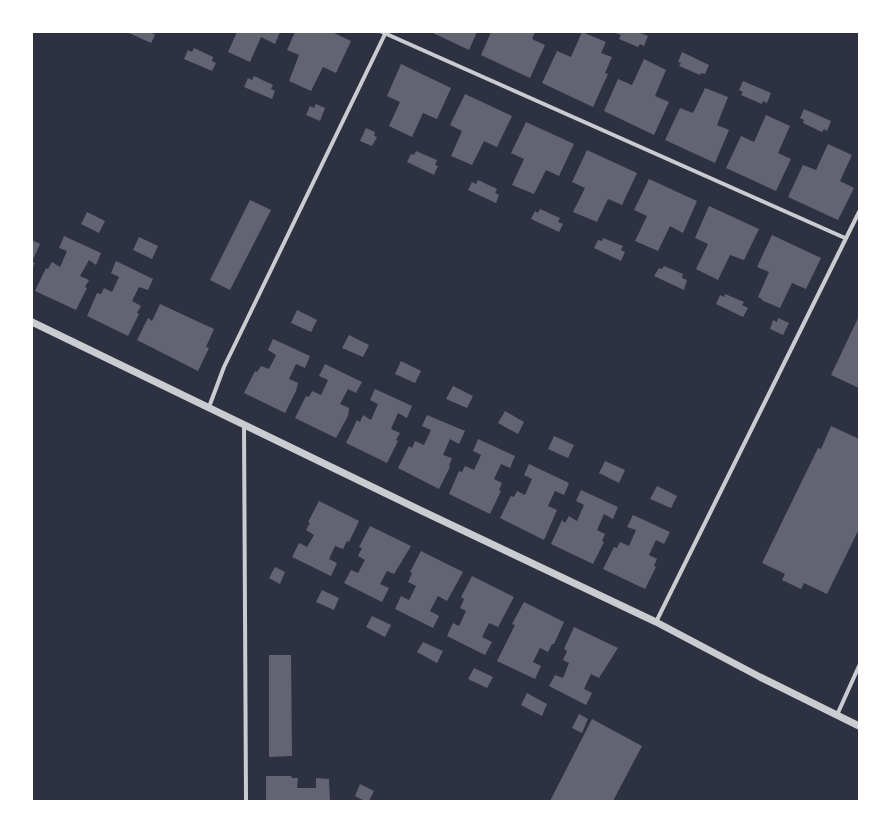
<!DOCTYPE html>
<html>
<head>
<meta charset="utf-8">
<style>
  body { margin:0 }
  #map { position:relative; width:891px; height:833px; overflow:hidden; background:#2d3142; font-family:"Exo 2",sans-serif }
  canvas { display:block }
  .frame { position:absolute; inset:0; border:33px solid #fff; pointer-events:none }
</style>
</head>
<body>
<div id="map">
<canvas width="891" height="833"></canvas>
<div class="frame"></div>
</div>
<script>
const g = document.querySelector('canvas').getContext('2d');
g.lineJoin = 'round';
function fill(path, color) { g.fillStyle = color; g.fill(path, 'evenodd'); }
const toPath = rows => new Path2D(rows.map(r => 'M' + r).join(''));
function stroke(path, color, width, dash) { g.strokeStyle = color; g.lineWidth = width; g.lineCap = dash ? 'butt' : 'round'; g.setLineDash(dash || []); g.stroke(path); }
fill(toPath([
  [127,32,151,32,155,35,151,43],
  [237,32,280,32,275,44,261,37,250,62,228,52],
  [295,32,332,32,351,41,336,73,323,67,311,91,289,81,299,55,287,50],
  [431,32,477,32,469,50],
  [491,32,535,32,532,39,545,45,530,78,481,55],
  [582,32,606,42,601,53,612,57,605,73,608,74,593,107,542,83,557,51,571,57],
  [613,32,638,32,648,36,644,46,640,44,638,47,619,39,621,35],
  [194,48,213,57,212,61,216,63,212,71,184,59,188,50,192,52],
  [682,52,709,65,705,74,701,73,700,75,679,66,681,63,678,62],
  [644,59,666,70,655,96,669,102,654,135,604,111,618,79,632,85],
  [401,64,451,88,437,119,423,113,412,137,389,126,400,102,387,96],
  [254,76,273,85,271,89,275,91,272,99,244,87,248,78,252,80],
  [743,81,771,93,767,103,763,101,762,104,741,95,743,92,739,90],
  [705,88,728,97,717,125,729,130,715,163,665,140,680,108,693,113],
  [465,94,512,116,497,147,484,141,472,165,451,156,462,131,450,125],
  [316,104,325,108,320,121,306,115,310,106,314,108],
  [804,109,831,121,827,131,824,129,822,132,803,123,804,120,800,118],
  [766,115,790,126,778,153,791,159,776,191,726,168,741,136,754,142],
  [526,122,574,144,559,176,546,170,534,194,512,185,524,159,511,153],
  [366,128,375,132,374,136,377,137,372,146,360,141],
  [828,144,852,155,840,181,854,188,838,220,788,197,803,165,816,170],
  [587,150,637,173,622,205,608,199,597,222,573,212,585,188,572,182],
  [416,151,437,160,435,165,438,166,434,175,407,162,411,154,414,155],
  [649,179,697,201,683,233,670,226,658,251,635,241,647,216,634,210],
  [478,180,497,189,495,193,499,195,496,203,468,190,472,182,476,184],
  [250,200,271,210,230,290,210,280],
  [709,206,759,229,744,260,730,255,718,280,696,269,708,244,695,238],
  [540,209,560,218,558,222,563,224,559,232,531,219,535,211,538,213],
  [87,212,105,221,99,233,81,224],
  [772,235,821,258,806,289,792,283,780,308,761,300,762,299,758,297,769,272,757,267],
  [64,236,101,253,96,265,89,260,80,276,89,280,85,287,87,288,76,310,35,291,46,268,48,269,52,262,60,267,67,251,59,248],
  [139,237,158,246,152,259,133,250],
  [603,238,623,246,621,250,625,252,621,261,594,248,598,240,602,241],
  [32,240,40,244,32,262,35,263,32,270],
  [116,261,153,279,148,290,139,287,132,301,141,306,137,313,139,314,128,336,87,316,97,293,101,294,104,288,112,292,119,277,111,273],
  [664,266,683,274,682,278,687,280,684,290,654,276,659,268,662,269],
  [725,294,744,302,742,305,748,308,743,317,716,304,720,295,724,297],
  [160,304,214,329,206,347,209,348,198,371,137,340,148,318,152,321],
  [297,310,317,320,311,332,291,323],
  [859,316,859,388,831,375],
  [778,318,789,323,783,335,770,329,773,320,777,322],
  [349,335,369,345,363,357,342,348],
  [273,339,310,356,305,368,296,364,289,379,298,383,296,391,285,413,244,393,255,371,257,372,261,366,269,369,276,355,268,350],
  [401,361,421,371,415,383,395,374],
  [325,364,362,382,356,393,348,389,340,404,349,408,348,416,336,438,295,418,306,396,309,397,312,391,321,395,328,380,319,376],
  [453,386,473,396,467,408,446,399],
  [375,389,412,406,407,418,398,413,391,429,400,433,396,440,398,441,387,463,346,443,357,420,360,422,363,415,371,420,378,404,370,400],
  [505,411,524,422,518,434,498,423],
  [427,415,465,431,459,444,450,439,443,455,452,458,449,466,450,467,439,489,398,468,409,446,412,448,415,441,424,445,431,430,422,426],
  [831,426,859,439,859,529,827,594,804,583,801,589,782,580,785,574,762,563,818,448,821,449],
  [554,436,574,445,568,458,548,449],
  [478,439,515,456,510,468,501,464,494,479,502,483,499,490,501,491,490,514,449,494,459,471,462,472,465,466,474,470,481,455,473,451],
  [605,461,625,470,619,483,599,473],
  [529,464,569,483,564,495,555,491,548,506,557,510,544,540,500,518,511,496,514,497,517,491,525,495,532,479,524,475],
  [657,486,677,496,671,508,650,499],
  [581,490,618,507,613,519,604,514,597,530,605,534,602,541,604,542,593,564,551,544,562,520,565,523,569,516,577,521,584,505,576,501],
  [319,501,359,521,349,542,347,541,343,549,335,546,329,559,337,563,331,576,292,557,299,543,307,547,314,535,306,530,310,523,308,522],
  [633,515,670,532,664,544,656,540,649,555,657,559,654,566,656,567,645,589,603,569,614,547,617,548,620,542,629,546,636,530,627,527],
  [370,526,411,546,394,574,387,571,380,584,389,588,382,602,344,583,351,570,358,573,365,560,358,556,362,548,359,547],
  [421,551,463,572,447,601,438,596,430,611,439,616,433,628,395,609,401,596,409,600,416,586,408,582,412,573,410,572],
  [275,567,285,572,280,584,269,578],
  [472,576,514,597,498,627,489,623,482,637,492,642,485,655,447,636,453,623,459,626,466,611,460,608,464,599,461,597],
  [322,590,339,598,334,610,316,602],
  [524,602,564,622,554,644,552,644,548,652,540,648,533,662,541,666,535,679,497,661,515,625,512,624],
  [372,616,391,625,385,637,366,627],
  [574,627,618,648,599,678,591,674,584,689,592,693,586,705,549,686,555,675,563,678,569,663,563,660,567,651,564,649],
  [423,642,443,651,437,663,417,652],
  [269,655,291,655,292,756,269,757],
  [474,668,493,677,487,688,468,679],
  [527,693,547,704,542,716,521,705],
  [579,714,588,719,582,733,572,728],
  [592,719,642,746,613,801,550,801],
  [266,776,291,776,292,778,298,778,297,788,316,788,316,778,329,779,330,801,266,801],
  [360,784,374,791,369,801,365,801,355,796]
]), '#626471');
stroke(toPath([
  [382,32,845,238],
  [209,407,224,367,386,32],
  [244,425,246,801],
  [656,622,859,212],
  [837,715,859,666]
]), '#caccd0', 4);
stroke(toPath([
  [32,322,422,511,656,622,760,677,859,726]
]), '#caccd0', 7);
</script>
</body>
</html>
